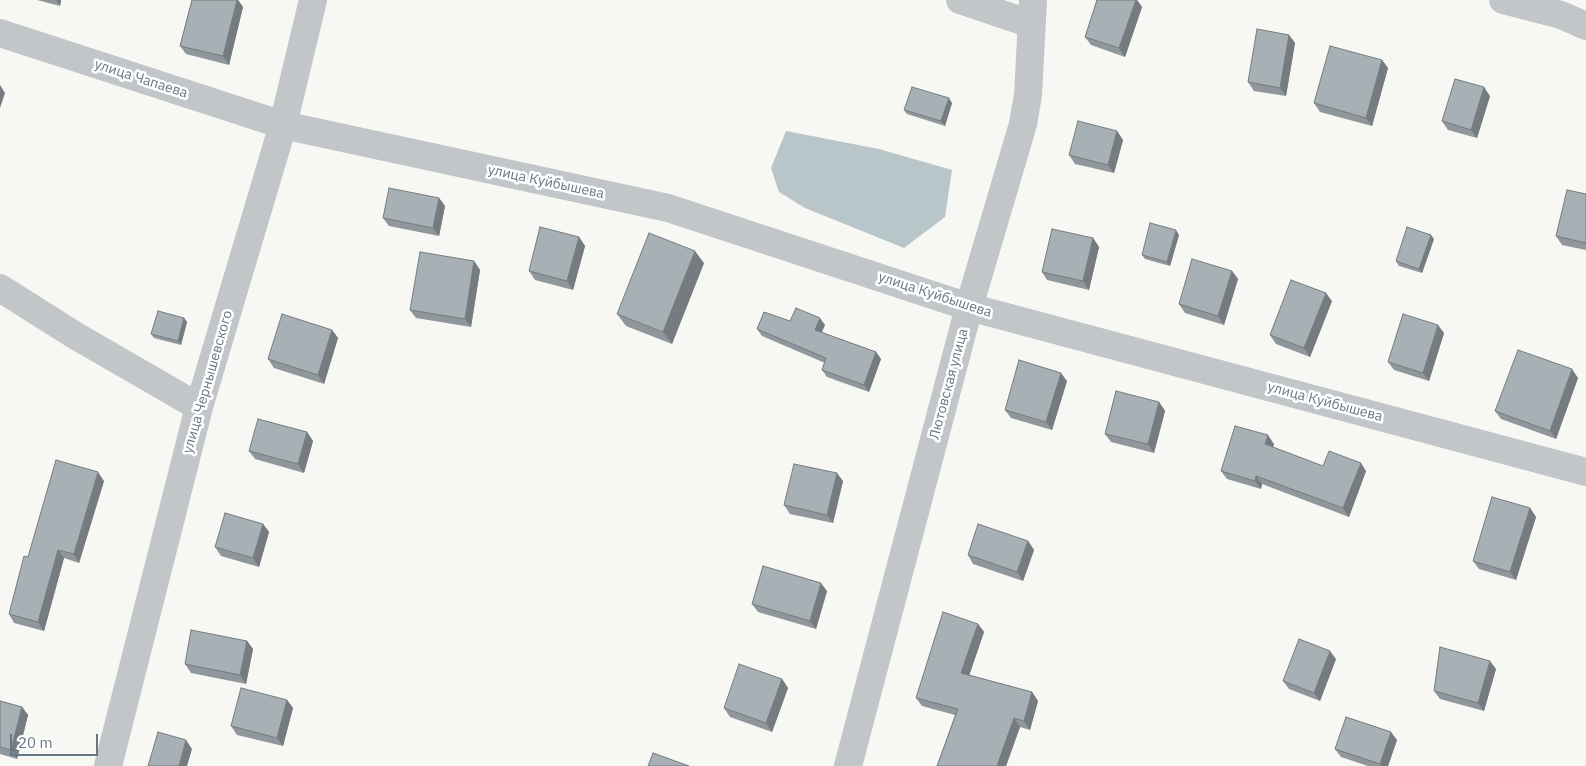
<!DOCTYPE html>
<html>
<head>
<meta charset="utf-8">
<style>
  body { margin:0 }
  #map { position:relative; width:1586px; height:766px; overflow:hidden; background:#f7f7f4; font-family:"IBM Plex Sans",sans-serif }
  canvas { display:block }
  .scale { position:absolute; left:10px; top:734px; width:88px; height:22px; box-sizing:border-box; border:2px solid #667885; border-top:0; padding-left:6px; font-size:15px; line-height:18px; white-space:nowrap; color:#667885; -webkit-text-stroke:4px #fff; paint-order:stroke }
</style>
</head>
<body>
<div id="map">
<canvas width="1586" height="766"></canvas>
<div class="scale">20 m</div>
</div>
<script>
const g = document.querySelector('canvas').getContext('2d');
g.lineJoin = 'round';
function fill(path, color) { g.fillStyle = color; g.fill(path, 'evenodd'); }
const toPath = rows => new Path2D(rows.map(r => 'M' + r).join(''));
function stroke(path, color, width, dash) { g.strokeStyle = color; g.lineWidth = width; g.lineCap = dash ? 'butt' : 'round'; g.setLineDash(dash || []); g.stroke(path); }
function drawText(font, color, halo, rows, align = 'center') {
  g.font = font + ' "IBM Plex Sans",sans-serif'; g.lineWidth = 5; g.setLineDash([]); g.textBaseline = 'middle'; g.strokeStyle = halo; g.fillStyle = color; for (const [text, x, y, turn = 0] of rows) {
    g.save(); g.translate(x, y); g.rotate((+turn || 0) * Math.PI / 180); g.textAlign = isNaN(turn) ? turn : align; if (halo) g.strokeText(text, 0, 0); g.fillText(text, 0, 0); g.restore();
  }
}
fill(toPath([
  [786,131,879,149,952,170,945,217,904,248,805,208,779,192,771,168]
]), '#b8c5c9');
stroke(toPath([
  [960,0,1031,24],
  [1503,0,1561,15,1586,26],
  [0,33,283,125,668,208,969,307,1586,472],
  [0,288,76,336,199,407],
  [108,766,199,407,283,125,313,0],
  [848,766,969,307,1023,124,1028,95,1033,0]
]), '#c2c6c9', 28);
fill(toPath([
  [37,0,61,0,60,6],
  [192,0,238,0,243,7,229,65,186,54,180,46],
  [1097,0,1137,0,1142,7,1125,57,1091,45,1085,37],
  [1289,35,1295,43,1286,96,1254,91,1248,82],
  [1382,60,1388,68,1372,126,1320,112,1314,103],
  [1490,96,1477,138,1448,130,1442,121],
  [952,103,945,126,907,114,904,110],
  [1117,131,1123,140,1114,173,1075,164,1069,155],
  [1586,194,1586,250,1562,245,1556,236],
  [439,198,445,206,439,236,389,226,383,218],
  [1179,235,1170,266,1145,259,1142,255],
  [579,237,585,246,573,290,535,280,529,271],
  [1093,238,1099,247,1089,290,1047,280,1042,272],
  [1434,239,1422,273,1399,266,1396,261],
  [474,261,480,270,471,327,416,318,410,310],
  [704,263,672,344,626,326,617,314],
  [1232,271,1238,279,1224,325,1185,313,1179,304],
  [1332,301,1310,357,1276,344,1270,335],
  [184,318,187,322,181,345,154,338,151,334],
  [790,321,825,325,821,332,876,352,881,359,869,392,827,377,822,370,825,363,762,336,757,329],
  [332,330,338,338,324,384,274,368,268,359],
  [1444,333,1429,381,1394,370,1388,362],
  [1578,378,1556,439,1501,419,1495,411],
  [1067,381,1052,430,1011,418,1005,410],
  [1159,402,1165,411,1154,453,1111,442,1105,434],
  [307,432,313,441,304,473,255,459,249,451],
  [1274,444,1273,447,1323,466,1366,471,1349,517,1262,484,1261,489,1227,479,1221,471],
  [104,481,79,563,64,558,44,631,14,623,9,614,28,557],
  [843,481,833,523,790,514,784,505],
  [1530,508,1536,517,1516,580,1479,569,1473,561],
  [263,524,269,532,259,567,221,556,215,547],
  [1028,541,1034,550,1023,581,973,564,968,555],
  [827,591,816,629,758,612,752,604],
  [978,624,984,632,969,675,1032,692,1038,701,1030,730,1020,727,1006,766,937,766,955,715,922,706,916,698],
  [247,641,253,649,246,684,191,673,185,664],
  [1336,659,1320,701,1289,689,1283,681],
  [1496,669,1484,711,1440,699,1434,691],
  [782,679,788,688,772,732,730,717,724,708],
  [287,700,293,708,283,746,237,735,231,726],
  [0,701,22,707,28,715,17,759,0,754],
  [1397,740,1388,766,1368,766,1341,757,1335,749]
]), '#90979c');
fill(toPath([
  [56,0,61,0,60,6],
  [237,0,238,0,243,7,229,65,223,56],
  [1136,0,1137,0,1142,7,1125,57,1119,48],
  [1289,35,1295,43,1286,96,1280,88],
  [1382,60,1388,68,1372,126,1366,118],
  [0,85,5,93,0,108],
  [1484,87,1490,96,1477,138,1471,130],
  [949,98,952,103,945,126,941,121],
  [1117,131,1123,140,1114,173,1108,165],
  [439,198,445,206,439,236,433,228],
  [1176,230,1179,235,1170,266,1167,262],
  [1431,235,1434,239,1422,273,1419,269],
  [579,237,585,246,573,290,567,281],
  [1093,238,1099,247,1089,290,1083,281],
  [695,251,704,263,672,344,663,332],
  [474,261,480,270,471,327,465,319],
  [1232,271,1238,279,1224,325,1218,316],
  [1326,293,1332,301,1310,357,1304,348],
  [184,318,187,322,181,345,178,341],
  [820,318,825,325,820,337,815,330],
  [1438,325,1444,333,1429,381,1423,373],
  [332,330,338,338,324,384,318,375],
  [876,352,881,359,869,392,864,385],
  [1572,369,1578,378,1556,439,1550,431],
  [1061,373,1067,381,1052,430,1046,422],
  [1159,402,1165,411,1154,453,1148,444],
  [307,432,313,441,304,473,298,464],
  [1268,435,1274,444,1271,453,1265,444],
  [1361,463,1366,471,1349,517,1343,508],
  [98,472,104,481,79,563,74,554],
  [837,473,843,481,833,523,827,515],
  [1256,476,1262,484,1261,489,1255,481],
  [1530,508,1536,517,1516,580,1510,572],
  [263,524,269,532,259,567,253,558],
  [1028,541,1034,550,1023,581,1017,572],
  [58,550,64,558,44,631,38,622],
  [821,583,827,591,816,629,810,621],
  [978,624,984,632,967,682,961,673],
  [247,641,253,649,246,684,240,675],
  [1330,651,1336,659,1320,701,1314,693],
  [1490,661,1496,669,1484,711,1478,703],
  [782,679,788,688,772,732,766,723],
  [1032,692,1038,701,1030,730,1024,721],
  [287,700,293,708,283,746,277,738],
  [22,707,28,715,17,759,11,750],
  [1014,718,1020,727,1006,766,997,766],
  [1391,732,1397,740,1388,766,1382,766,1380,764],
  [186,740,192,749,187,766,179,766]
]), '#757b7f');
const building = toPath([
  [192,0,237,0,223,56,180,46,192,0],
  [1097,0,1136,0,1119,48,1085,37,1097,0],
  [1257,29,1289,35,1280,88,1248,82,1257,29],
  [1330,46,1382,60,1366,118,1314,103,1330,46],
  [1455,79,1484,87,1471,130,1442,121,1455,79],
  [912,87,949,98,941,121,904,110,912,87],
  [1078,121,1117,131,1108,165,1069,155,1078,121],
  [389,188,439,198,433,228,383,218,389,188],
  [1567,190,1586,194,1586,243,1556,236,1567,190],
  [1150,223,1176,230,1167,262,1142,255,1150,223],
  [540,227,579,237,567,281,529,271,540,227],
  [1407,227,1431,235,1419,269,1396,261,1407,227],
  [1052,229,1093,238,1083,281,1042,272,1052,229],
  [649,233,695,251,663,332,617,314,649,233],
  [420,252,474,261,465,319,410,310,420,252],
  [1192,259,1232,271,1218,316,1179,304,1192,259],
  [1291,280,1326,293,1304,348,1270,335,1291,280],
  [796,308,820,318,815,330,876,352,864,385,822,370,826,358,757,329,764,312,790,321,796,308],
  [158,311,184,318,178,341,151,334,158,311],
  [282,314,332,330,318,375,268,359,282,314],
  [1403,314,1438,325,1423,373,1388,362,1403,314],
  [1518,350,1572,369,1550,431,1495,411,1518,350],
  [1019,360,1061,373,1046,422,1005,410,1019,360],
  [1116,391,1159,402,1148,444,1105,434,1116,391],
  [258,419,307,432,298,464,249,451,258,419],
  [1235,426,1268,435,1265,444,1323,466,1329,451,1361,463,1343,508,1256,476,1255,481,1221,471,1235,426],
  [56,460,98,472,74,554,58,550,38,622,9,614,24,556,28,557,56,460],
  [794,464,837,473,827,515,784,505,794,464],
  [1492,497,1530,508,1510,572,1473,561,1492,497],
  [225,513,263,524,253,558,215,547,225,513],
  [978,524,1028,541,1017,572,968,555,978,524],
  [763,566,821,583,810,621,752,604,763,566],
  [943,612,978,624,961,673,1032,692,1024,721,1014,718,997,766,937,766,958,709,916,698,943,612],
  [191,630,247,641,240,675,185,664,191,630],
  [1299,639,1330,651,1314,693,1283,681,1299,639],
  [1440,647,1490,661,1478,703,1434,691,1440,647],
  [739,664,782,679,766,723,724,708,739,664],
  [241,688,287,700,277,738,231,726,241,688],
  [0,701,22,707,11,750,0,747,0,701],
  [1346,717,1391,732,1380,764,1335,749,1346,717],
  [158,732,186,740,179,766,148,766,158,732],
  [653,753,689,766,648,766,653,753]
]);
fill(building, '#a7b0b5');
stroke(building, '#757b7f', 1);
drawText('14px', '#667885', '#fff', [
  ["улица Чапаева",141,79,18],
  ["улица Куйбышева",546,182,12],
  ["улица Куйбышева",935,295,18],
  ["улица Чернышевского",208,382,-74],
  ["Лютовская улица",949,384,-75],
  ["улица Куйбышева",1325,402,15]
]);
</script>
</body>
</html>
